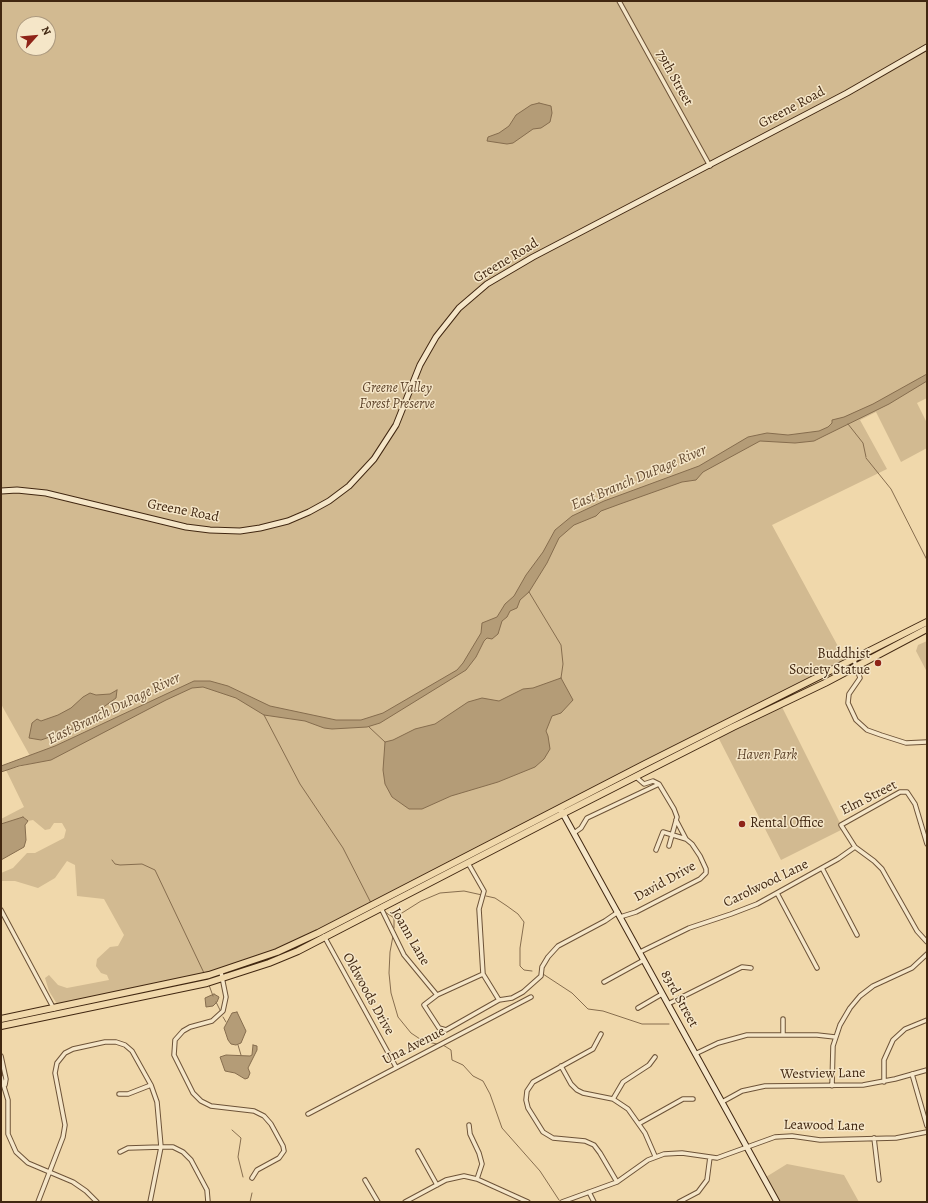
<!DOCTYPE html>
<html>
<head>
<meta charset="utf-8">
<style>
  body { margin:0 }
  #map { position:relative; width:928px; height:1203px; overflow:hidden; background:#f0d8ab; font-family:Alegreya,serif }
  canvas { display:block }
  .frame { position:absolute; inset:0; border:2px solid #412711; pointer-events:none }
  .north { position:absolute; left:16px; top:16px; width:40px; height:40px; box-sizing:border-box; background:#f5e6c8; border:1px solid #ad9a7f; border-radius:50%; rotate:63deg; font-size:11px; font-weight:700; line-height:16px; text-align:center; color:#412711 }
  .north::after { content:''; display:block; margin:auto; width:14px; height:18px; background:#8f2418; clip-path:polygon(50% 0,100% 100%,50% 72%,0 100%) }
</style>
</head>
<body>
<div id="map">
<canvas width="928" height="1203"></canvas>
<div class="frame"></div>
<div class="north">N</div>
</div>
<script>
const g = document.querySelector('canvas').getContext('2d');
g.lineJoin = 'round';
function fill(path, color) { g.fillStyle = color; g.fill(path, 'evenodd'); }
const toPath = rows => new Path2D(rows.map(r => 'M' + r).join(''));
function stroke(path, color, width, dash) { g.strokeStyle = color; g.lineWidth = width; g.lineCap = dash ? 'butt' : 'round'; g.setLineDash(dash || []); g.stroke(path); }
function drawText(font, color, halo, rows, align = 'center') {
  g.font = font + ' Alegreya,serif'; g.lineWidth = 3; g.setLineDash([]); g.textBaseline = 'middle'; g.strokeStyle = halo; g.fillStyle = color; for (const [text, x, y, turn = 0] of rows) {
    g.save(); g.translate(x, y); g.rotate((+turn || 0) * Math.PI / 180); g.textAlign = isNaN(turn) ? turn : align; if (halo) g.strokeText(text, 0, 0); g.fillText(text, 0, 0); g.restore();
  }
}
fill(toPath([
  [1,1,927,1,927,398,917,403,927,423,927,448,901,462,876,412,860,420,887,469,772,525,846,661,276,950,209,973,57,1004,49,991,45,978,49,975,58,985,67,988,109,980,107,975,101,973,96,966,97,959,110,947,118,946,124,935,104,899,77,896,75,865,67,861,55,878,38,888,15,881,1,881,1,873,13,868,27,853,35,853,64,838,66,830,62,823,54,823,50,829,45,830,33,820,28,821,23,817,1,824,1,819,24,807,6,770,34,763,1,704],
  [24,24,48,24,48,48,24,48],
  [927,641,927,672,916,651,918,645],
  [782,707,843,829,781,860,718,737],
  [787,1164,844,1175,859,1202,780,1202,766,1177]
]), '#d2ba91');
const water = toPath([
  [539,103,551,106,552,113,550,122,541,128,533,129,513,143,507,144,487,141,488,137,499,133,509,126,516,115,531,105,539,103],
  [927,374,927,381,889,404,824,436,814,441,795,443,760,441,703,472,696,480,682,482,620,504,601,511,596,516,574,525,559,538,547,563,529,592,520,600,517,608,510,611,507,617,502,621,498,634,492,639,487,638,484,641,476,657,466,670,380,723,367,727,332,729,324,728,305,721,264,715,236,698,203,687,192,688,166,700,51,760,19,766,1,772,1,766,55,746,194,681,210,681,228,686,270,706,336,720,361,720,383,713,457,670,463,663,481,633,482,623,497,617,505,604,514,596,526,575,543,552,555,530,572,516,604,501,699,466,748,437,767,433,788,435,819,431,828,427,832,423,832,420,844,417,873,404,927,374],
  [561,678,573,700,561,713,552,716,546,731,548,736,550,749,544,759,535,767,498,782,451,796,422,809,409,809,392,797,385,784,383,770,385,742,393,740,415,729,435,724,468,702,482,698,499,701,523,689,533,688,561,678],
  [117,690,116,698,94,714,82,726,41,740,29,738,32,723,37,719,41,721,58,715,71,708,83,697,90,693,96,695,110,694,117,690],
  [23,817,28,821,25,825,26,840,24,847,1,860,1,824,23,817],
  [214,994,219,997,217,1002,213,1006,206,1007,205,998,214,994],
  [237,1012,246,1031,241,1043,236,1045,231,1044,228,1040,224,1028,232,1013,237,1012],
  [253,1045,257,1046,257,1050,248,1068,250,1073,248,1078,245,1079,235,1073,225,1071,220,1057,226,1055,250,1056,252,1055,253,1045]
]);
fill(water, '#b49c77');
stroke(water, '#866d4e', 1);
stroke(toPath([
  [848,424,863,443,866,457],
  [866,458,891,489,927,560],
  [529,592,561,645,563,664,561,678],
  [264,715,300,784,343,848,371,903],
  [369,727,385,742],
  [112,860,115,864,120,865,142,864,155,870,204,973],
  [486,896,495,898,507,906,518,914,524,922,520,948,520,966,524,970,532,971],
  [385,912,394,918,394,928],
  [394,918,421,901,440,893,464,891,482,895],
  [393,936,390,952,389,973,391,993,398,1017,411,1033,423,1041,437,1044],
  [543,974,572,993,588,1009,603,1011,642,1024,669,1024],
  [209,985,213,996],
  [216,1002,221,1012],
  [223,1017,226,1022],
  [238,1045,241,1055],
  [443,1045,451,1050,452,1060,463,1065,473,1076,483,1081,490,1094,502,1128,540,1171,559,1200],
  [232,1130,241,1138,238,1157,243,1177],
  [250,1202,252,1193]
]), '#866d4e', 1);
const street = toPath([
  [619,1,710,166],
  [854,660,860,678,849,694,848,703,856,720,867,730,881,735,906,743,927,742],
  [636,777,644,784,653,781,659,784,674,809,677,817,669,846],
  [676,820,686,839],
  [574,833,581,828,587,818,659,784],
  [927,844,915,804,907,792,900,792,841,825,855,847,874,861,882,869,917,931,927,942],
  [468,863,484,891,479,909,483,974,499,1000],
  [822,868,857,935],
  [777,893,817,968],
  [381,908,404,955,437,995],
  [1,910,54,1009],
  [620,917,636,912,700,879,706,873,706,869,700,856,692,844,686,839,663,832,656,850],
  [324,936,396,1067],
  [640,952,689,928,731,914,757,904,838,859,855,847],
  [221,972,226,997,223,1011,212,1021,190,1027,183,1031,175,1040,174,1055,193,1093,201,1101,211,1106,254,1111,264,1116,271,1124,283,1146,284,1151,279,1158,257,1170,252,1178],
  [483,974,437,995,424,1005,439,1028,446,1030,499,1000,512,998,523,992,541,976,542,967,548,957,558,946,605,921,618,912],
  [604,982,644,960],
  [668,1004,742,967,751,968],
  [638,1008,662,994],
  [783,1019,783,1034],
  [601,1034,593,1049,533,1082,527,1091,526,1100,528,1108,543,1132,553,1138,585,1141,594,1145,600,1153,617,1182],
  [695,1054,718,1043,747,1035,817,1035,835,1037],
  [1,1056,6,1079,5,1085],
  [561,1066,571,1084,577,1090,583,1093,613,1099,628,1109,645,1133,655,1156],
  [912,1074,927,1126],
  [1,1077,8,1100,8,1134,16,1152,28,1163,73,1182,86,1191,97,1202],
  [884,1082,884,1060,893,1040,905,1029,927,1020],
  [832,1086,833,1046,840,1025,850,1008,860,996,873,986,912,968,927,954],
  [119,1094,128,1094,151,1085],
  [613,1099,623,1082,649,1065,655,1057],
  [722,1102,742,1091,765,1086,863,1085,895,1079,927,1070],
  [308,1114,531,997],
  [640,1123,683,1099,693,1099],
  [469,1125,470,1134,479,1153,482,1164,477,1179],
  [874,1138,879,1180],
  [418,1151,437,1185],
  [120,1152,128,1148,161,1147,173,1147,183,1152,191,1160,207,1190,208,1202],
  [365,1180,378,1202],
  [589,1192,594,1202],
  [38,1202,63,1137,65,1125,55,1073,57,1063,65,1053,73,1049,105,1042,116,1042,125,1045,132,1051,151,1085,157,1102,161,1147,150,1202],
  [405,1202,446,1180,464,1176,477,1179,528,1202],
  [562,1202,617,1182,648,1160,664,1154,682,1153,717,1158,775,1137,792,1136,820,1140,896,1138,927,1132],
  [679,1202,698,1192,707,1180,710,1157]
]);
const secondary = toPath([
  [1,491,17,490,46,493,186,527,210,530,240,531,260,528,288,521,309,512,329,501,349,486,374,459,396,425,420,365,436,337,459,308,487,284,533,257,847,93,927,47],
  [561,810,777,1202]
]);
const primary = toPath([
  [1,1019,209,975,277,952,318,933,645,764,927,622],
  [1,1026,207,983,269,963,298,951,568,811,733,727,825,683,927,629]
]);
stroke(street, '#6d5338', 5.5);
stroke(secondary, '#412711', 7);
stroke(primary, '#412711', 8);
stroke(street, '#f5e6c8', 3.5);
stroke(secondary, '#f5e6c8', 5);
stroke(primary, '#f0d8ab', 6);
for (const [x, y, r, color] of [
  [878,663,4,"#8f2418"],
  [742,824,4,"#8f2418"]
]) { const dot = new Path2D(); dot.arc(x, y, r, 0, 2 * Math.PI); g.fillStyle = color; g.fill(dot); stroke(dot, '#f5e6c8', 1.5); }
drawText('14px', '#412711', '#f5e6c8', [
  ["79th Street",674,78,61],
  ["Greene Road",792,108,-28],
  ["Greene Road",506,261,-31],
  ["Greene Road",183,511,11],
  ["Elm Street",869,798,-27],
  ["David Drive",665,882,-29],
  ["Carolwood Lane",766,884,-26],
  ["Joann Lane",410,937,60],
  ["Oldwoods Drive",368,994,61],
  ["83rd Street",679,999,61],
  ["Una Avenue",414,1046,-27],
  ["Westview Lane",823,1074,-1],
  ["Leawood Lane",824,1126,1]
]);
drawText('italic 14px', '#5e442b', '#f5e6c8', [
  ["Greene Valley",397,389],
  ["Forest Preserve",397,405],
  ["Haven Park",767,756]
]);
drawText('14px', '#412711', '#f5e6c8', [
  ["Buddhist",870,655],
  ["Society Statue",870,671],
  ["Rental Office",750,824,"left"]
], 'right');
drawText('italic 15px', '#644a30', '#f5e6c8', [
  ["East Branch DuPage River",639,478,-23],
  ["East Branch DuPage River",114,709,-26]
]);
</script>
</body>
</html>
